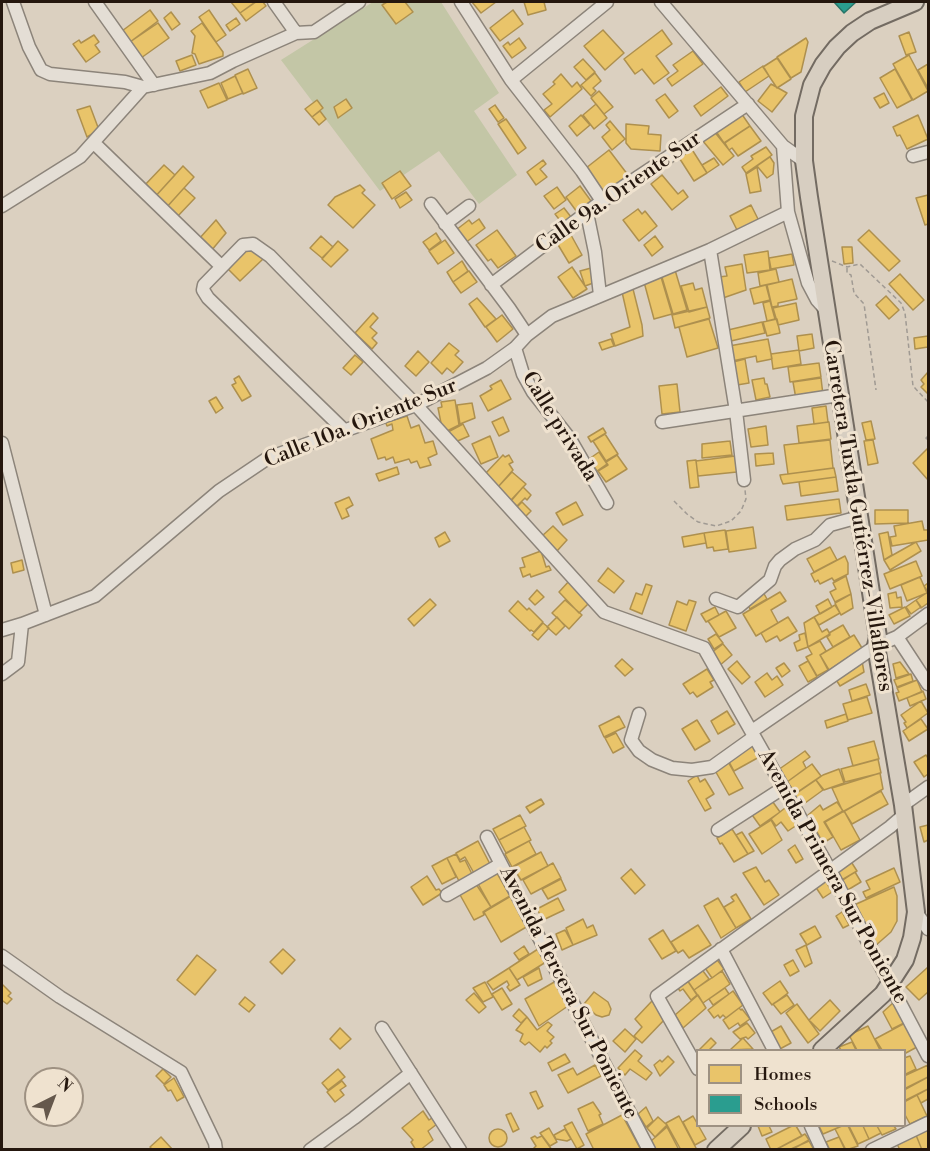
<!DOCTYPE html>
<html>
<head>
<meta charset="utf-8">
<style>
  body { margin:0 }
  #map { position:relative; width:930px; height:1151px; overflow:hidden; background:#dbd0c0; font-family:"Libre Bodoni",serif }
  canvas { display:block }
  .frame { position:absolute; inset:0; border:3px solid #25170e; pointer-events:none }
  .legend { position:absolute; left:696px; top:1049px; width:210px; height:78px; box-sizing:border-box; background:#efe2cf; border:2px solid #9e9182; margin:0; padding:8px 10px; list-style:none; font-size:18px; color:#25170e }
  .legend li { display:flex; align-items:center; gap:12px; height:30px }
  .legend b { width:30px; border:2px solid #9e9182 }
  .north { position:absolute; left:24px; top:1067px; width:60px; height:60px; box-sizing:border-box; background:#efe2cf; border:2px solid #9e9182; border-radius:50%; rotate:42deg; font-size:16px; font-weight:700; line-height:24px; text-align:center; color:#25170e }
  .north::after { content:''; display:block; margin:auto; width:21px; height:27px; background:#65584c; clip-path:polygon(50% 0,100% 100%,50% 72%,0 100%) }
</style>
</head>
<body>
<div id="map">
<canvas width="930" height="1151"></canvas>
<div class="frame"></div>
<ul class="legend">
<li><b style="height:16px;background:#e9c46a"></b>Homes</li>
<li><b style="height:16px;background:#2a9d8f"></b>Schools</li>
</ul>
<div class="north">N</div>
</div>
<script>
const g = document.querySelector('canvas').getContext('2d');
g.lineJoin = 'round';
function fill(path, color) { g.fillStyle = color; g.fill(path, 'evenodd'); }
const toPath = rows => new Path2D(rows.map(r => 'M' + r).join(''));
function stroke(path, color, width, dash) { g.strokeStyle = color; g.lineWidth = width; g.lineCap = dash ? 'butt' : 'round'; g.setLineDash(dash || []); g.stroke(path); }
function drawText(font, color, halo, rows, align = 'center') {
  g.font = font + ' "Libre Bodoni",serif'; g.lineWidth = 6; g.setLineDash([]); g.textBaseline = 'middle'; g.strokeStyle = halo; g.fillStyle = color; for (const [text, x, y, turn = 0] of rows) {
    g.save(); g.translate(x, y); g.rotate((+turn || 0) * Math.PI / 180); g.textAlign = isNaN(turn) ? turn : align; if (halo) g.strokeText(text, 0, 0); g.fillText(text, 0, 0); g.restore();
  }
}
fill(toPath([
  [373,2,441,2,499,93,474,111,517,175,479,204,439,151,380,191,281,60]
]), '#c3c6a6');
const homes = toPath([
  [231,2,255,2,240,13,231,2],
  [256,2,263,2,266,6,246,21,240,13,256,2],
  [387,2,405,2,413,12,396,24,382,5,387,2],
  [472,2,496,2,481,13,472,2],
  [524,2,544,2,546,10,528,15,524,2],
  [150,10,158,21,130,42,122,31,150,10],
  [209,10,226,35,216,42,199,17,209,10],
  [513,10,523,24,500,41,490,28,513,10],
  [171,12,180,24,172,30,164,18,171,12],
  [236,18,240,24,230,31,226,25,236,18],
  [158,23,169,38,141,58,130,42,158,23],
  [202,23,223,52,223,56,199,64,195,54,192,53,195,36,191,31,202,23],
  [603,30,624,53,605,70,584,46,603,30],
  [662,30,672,44,656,56,669,73,654,84,642,69,635,74,624,59,662,30],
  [909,32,916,52,906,55,899,36,909,32],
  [94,35,99,42,95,45,100,52,86,62,73,44,79,40,81,43,94,35],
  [519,38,526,48,512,58,503,46,508,42,510,45,519,38],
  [806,38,808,42,801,72,791,78,777,57,806,38],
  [693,51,703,64,672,86,667,79,678,71,673,65,693,51],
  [192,55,196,65,180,71,176,61,192,55],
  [909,55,928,91,913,100,893,64,909,55],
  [777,58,791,79,777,88,763,67,777,58],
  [583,59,595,72,586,80,574,67,583,59],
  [928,64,928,88,918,70,928,64],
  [763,66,769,76,745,92,739,82,763,66],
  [248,69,257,88,243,94,235,75,248,69],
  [895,69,912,100,897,108,880,78,895,69],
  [595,73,601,81,593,88,596,91,591,96,581,85,595,73],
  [561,74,572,87,577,82,582,89,550,117,544,110,552,104,543,94,555,84,553,82,561,74],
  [235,76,243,93,228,99,221,83,235,76],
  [219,83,227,100,208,108,200,91,219,83],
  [771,84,787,93,772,112,758,101,771,84],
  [721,87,728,96,701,116,694,106,721,87],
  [599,91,613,107,604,114,591,98,599,91],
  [884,93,889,103,880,108,874,98,884,93],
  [665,94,678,111,669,118,656,100,665,94],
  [346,99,352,108,338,118,334,107,346,99],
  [317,100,323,108,312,117,305,109,317,100],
  [596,104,607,118,594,129,583,115,596,104],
  [495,105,504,118,498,122,489,109,495,105],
  [90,106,99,130,87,137,77,110,90,106],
  [320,111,326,119,319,125,312,117,320,111],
  [741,113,750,126,724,143,715,130,741,113],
  [581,115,590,125,577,136,569,126,581,115],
  [918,115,928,139,907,149,900,135,897,136,893,127,918,115],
  [506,119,526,148,518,154,498,124,506,119],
  [610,121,625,139,612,150,602,137,610,130,606,125,610,121],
  [626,124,649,126,648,134,661,135,660,151,631,149,626,143,626,124],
  [750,126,761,141,738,156,732,148,729,150,725,143,750,126],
  [713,130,734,156,723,165,702,140,713,130],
  [766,147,772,155,746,173,742,167,753,159,751,156,766,147],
  [691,148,707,173,694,181,678,156,691,148],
  [609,150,628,175,605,193,586,168,609,150],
  [770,157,774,163,773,174,767,178,757,166,770,157],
  [714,158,719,165,707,173,702,165,714,158],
  [543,160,546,164,540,169,547,177,536,185,527,172,543,160],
  [164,165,175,175,153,199,142,188,164,165],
  [183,166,194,177,165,209,153,199,183,166],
  [757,167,761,191,750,193,746,174,757,167],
  [400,171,411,186,392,199,382,183,400,171],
  [662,175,678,194,683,190,688,197,672,210,651,184,662,175],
  [360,185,365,190,362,193,375,205,353,228,328,205,335,197,360,185],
  [580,186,591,201,577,212,566,197,580,186],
  [557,187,566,200,554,209,544,196,557,187],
  [184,188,195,198,176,218,166,208,184,188],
  [406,192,412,200,400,208,395,199,406,192],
  [928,195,928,224,925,225,916,198,928,195],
  [751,205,759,221,738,232,730,216,751,205],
  [564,208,571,217,562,223,555,214,564,208],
  [638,209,642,214,645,211,657,226,639,241,623,220,638,209],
  [479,219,485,228,465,243,456,230,469,220,472,224,479,219],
  [216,220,226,233,211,251,198,240,216,220],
  [497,230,516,256,498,268,491,259,488,261,476,245,497,230],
  [869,230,900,261,889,271,858,240,869,230],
  [436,233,441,241,429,250,423,242,436,233],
  [571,235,582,255,569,263,557,243,571,235],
  [321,236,333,247,322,258,310,248,321,236],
  [655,236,663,247,652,256,644,245,655,236],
  [445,240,454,253,438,264,429,251,445,240],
  [338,241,348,250,331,267,322,259,338,241],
  [251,246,263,259,240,281,228,269,251,246],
  [842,247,852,247,853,263,844,264,842,247],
  [768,251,770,270,747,273,744,255,768,251],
  [792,254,794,265,771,269,769,258,792,254],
  [462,261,468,271,453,282,447,272,462,261],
  [742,264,746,290,723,298,719,277,727,276,725,267,742,264],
  [572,267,587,289,573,298,558,277,572,267],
  [591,268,596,282,585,286,580,271,591,268],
  [776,269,779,282,760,286,758,273,776,269],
  [675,270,687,310,673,314,661,274,675,270],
  [469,271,477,282,461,293,453,282,469,271],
  [900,274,924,300,913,310,889,284,900,274],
  [661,277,672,314,654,319,644,282,661,277],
  [792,279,797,299,778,303,778,306,772,307,767,285,792,279],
  [693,283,695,290,702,288,707,307,689,312,681,286,693,283],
  [766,285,770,300,754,304,750,289,766,285],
  [633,289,642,325,643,336,615,346,611,334,630,327,622,292,633,289],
  [886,296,899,310,889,319,876,305,886,296],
  [477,298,496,319,485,327,469,304,477,298],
  [770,301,775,319,767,321,763,303,770,301],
  [796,303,799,320,778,325,773,308,796,303],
  [707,307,710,318,675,328,672,315,707,307],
  [373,313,378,318,370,327,377,333,372,338,377,343,372,349,355,333,373,313],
  [502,315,513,329,497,342,486,327,502,315],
  [709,319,718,348,687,357,679,327,709,319],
  [777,319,780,333,767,336,763,322,777,319],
  [762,322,765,333,731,341,728,330,762,322],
  [812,334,814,348,799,351,797,336,812,334],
  [928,336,928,347,915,349,914,338,928,336],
  [611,339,614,346,602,350,599,343,611,339],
  [768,339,772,359,757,362,756,356,732,361,729,346,768,339],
  [449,343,459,351,455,355,463,362,453,373,447,368,442,374,431,363,449,343],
  [799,350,801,364,773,369,771,354,799,350],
  [418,351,429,362,416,376,405,366,418,351],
  [355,355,363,362,351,375,343,368,355,355],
  [745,359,749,383,737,385,733,362,745,359],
  [819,363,821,377,790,382,788,367,819,363],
  [928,372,928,394,921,387,924,384,921,380,928,372],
  [239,376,251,396,242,401,232,385,236,383,234,379,239,376],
  [764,378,765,384,767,384,770,397,756,400,752,380,764,378],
  [821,378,823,395,796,399,793,382,821,378],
  [501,380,511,399,488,411,480,396,492,389,490,386,501,380],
  [677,384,680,412,662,414,659,386,677,384],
  [216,397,223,408,216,413,209,401,216,397],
  [455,400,459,425,443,433,438,408,442,407,441,402,455,400],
  [472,403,475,418,460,424,457,405,472,403],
  [826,406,828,422,814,424,812,408,826,406],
  [407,416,411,428,419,425,425,443,433,441,437,454,428,458,431,465,420,468,417,461,411,463,409,459,395,463,393,457,386,460,385,457,378,459,371,439,393,430,392,424,387,426,385,421,390,419,391,421,407,416],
  [503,417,509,431,499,436,492,422,503,417],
  [871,421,875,439,866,440,862,423,871,421],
  [829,422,831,439,799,443,797,426,829,422],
  [463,424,469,436,453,443,448,432,463,424],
  [766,426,768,445,751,447,748,429,766,426],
  [603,428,606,433,591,442,588,437,603,428],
  [605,434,618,454,606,461,593,441,605,434],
  [490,436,498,457,481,464,472,444,490,436],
  [830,440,833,468,788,474,784,445,830,440],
  [873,440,878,463,868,465,864,441,873,440],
  [730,441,732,455,702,458,702,444,730,441],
  [928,448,928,480,913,463,928,448],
  [599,452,607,464,597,471,589,459,599,452],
  [773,453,774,464,756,466,755,454,773,453],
  [503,455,505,457,509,455,513,462,509,464,513,470,498,487,485,474,503,455],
  [617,455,627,469,606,482,598,471,608,465,606,462,617,455],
  [735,456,737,472,698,476,696,461,735,456],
  [696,460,699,487,690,488,687,461,696,460],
  [397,467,399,474,379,481,376,474,397,467],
  [834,468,836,477,783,484,781,479,780,475,834,468],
  [512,472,526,484,511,500,497,488,512,472],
  [836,477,838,491,801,496,799,482,836,477],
  [523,487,531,495,527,500,525,498,517,506,511,501,523,487],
  [349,497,353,505,346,509,349,516,342,519,335,503,349,497],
  [839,499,841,513,787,520,785,506,839,499],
  [522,502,531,511,525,517,516,508,522,502],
  [576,502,583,515,563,525,556,513,576,502],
  [875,510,908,510,908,523,875,524,875,510],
  [922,521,924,530,928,530,928,540,892,546,890,537,896,536,894,526,922,521],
  [553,526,567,540,557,551,542,536,553,526],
  [753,527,756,548,729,552,726,531,753,527],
  [725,530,728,549,714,551,713,547,707,548,704,533,725,530],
  [445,532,450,541,439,547,435,538,445,532],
  [888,532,892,555,884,560,879,534,888,532],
  [704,533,706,543,684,547,682,537,704,533],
  [916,542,921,551,890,570,884,560,916,542],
  [830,547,837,560,814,572,807,559,830,547],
  [541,551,546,567,549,566,551,570,531,577,530,574,523,577,520,568,525,567,522,558,541,551],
  [845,556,848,563,848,574,834,581,832,578,820,584,818,580,815,582,811,574,845,556],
  [22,560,24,570,13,573,11,563,22,560],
  [916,561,922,576,890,589,884,574,916,561],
  [608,568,624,581,614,593,598,581,608,568],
  [846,576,851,594,835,602,830,592,836,589,833,583,846,576],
  [920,577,927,593,907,601,901,585,920,577],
  [570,580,591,601,579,613,559,592,570,580],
  [928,583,928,603,921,608,916,600,928,592,924,586,928,583],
  [646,584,652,586,642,614,630,609,636,593,642,595,646,584],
  [537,590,544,597,535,605,529,599,537,590],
  [763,592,767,599,750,609,746,602,763,592],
  [780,592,786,601,771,610,778,623,756,636,743,614,780,592],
  [896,592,897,598,901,597,902,607,890,608,888,594,896,592],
  [851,594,853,608,841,615,835,603,851,594],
  [430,599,436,605,414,626,408,619,430,599],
  [828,599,832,607,820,614,816,606,828,599],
  [565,600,582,615,569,629,552,613,565,600],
  [689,600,696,602,686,631,669,625,677,601,687,605,689,600],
  [916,600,921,607,911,614,906,607,916,600],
  [518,601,527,610,529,608,543,622,534,632,531,630,530,631,509,611,518,601],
  [835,605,840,613,819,625,814,617,835,605],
  [715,607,719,615,706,622,701,614,715,607],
  [905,607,910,616,894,624,889,615,905,607],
  [726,611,736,628,719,637,708,621,726,611],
  [557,617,565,626,556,635,547,627,557,617],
  [788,617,797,631,780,641,777,636,766,642,761,633,788,617],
  [814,617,822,632,827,629,830,634,808,647,804,623,814,617],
  [543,623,549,628,538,640,532,635,543,623],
  [843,625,850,637,833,647,827,637,830,635,829,633,843,625],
  [805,633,808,647,797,651,794,643,800,640,799,635,805,633],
  [716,634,723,643,714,649,708,639,716,634],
  [854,635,862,648,829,670,820,655,854,635],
  [820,641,826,651,820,655,828,670,817,676,806,657,812,654,808,647,820,641],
  [723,644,732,655,719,666,711,653,723,644],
  [622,659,633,669,625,676,615,666,622,659],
  [737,661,750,677,742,684,728,669,737,661],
  [808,661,817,677,808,682,799,666,808,661],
  [862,661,864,672,840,686,835,678,862,661],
  [900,662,909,674,896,678,893,664,900,662],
  [784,663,790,671,782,677,776,668,784,663],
  [707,669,714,680,710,682,713,687,697,697,693,692,690,694,683,684,707,669],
  [767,673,772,680,777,676,783,685,765,697,755,682,767,673],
  [911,674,913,681,897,687,894,680,911,674],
  [917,680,922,692,899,701,896,693,899,692,897,688,917,680],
  [866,684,870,695,852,701,849,690,866,684],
  [923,691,926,699,910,706,907,698,923,691],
  [867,697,872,713,848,720,843,704,867,697],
  [921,701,928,713,907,728,904,723,906,722,901,715,921,701],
  [727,711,735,724,718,734,711,721,727,711],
  [846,714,848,721,827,728,825,721,846,714],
  [619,716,625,727,604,737,599,726,619,716],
  [921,719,928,729,909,741,903,731,921,719],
  [697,720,710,741,695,750,682,729,697,720],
  [616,733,624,747,613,753,605,738,616,733],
  [874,741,879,759,853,766,848,748,874,741],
  [753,743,761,756,734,771,727,758,753,743],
  [805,751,810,757,803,762,806,768,787,782,778,770,805,751],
  [926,755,928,758,928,774,924,777,914,762,926,755],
  [878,759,881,773,845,782,841,769,878,759],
  [727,760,743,788,729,795,713,767,727,760],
  [812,764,821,776,796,793,787,782,812,764],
  [839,769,844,783,824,790,816,780,823,775,839,769],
  [880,773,883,789,843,812,832,788,880,773],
  [697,775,700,782,705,779,714,794,706,799,711,808,705,811,688,781,697,775],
  [816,780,823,790,801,806,794,795,816,780],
  [881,791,888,804,852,824,844,811,881,791],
  [770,798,780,812,760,826,750,812,770,798],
  [541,799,544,804,530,813,526,807,541,799],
  [837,802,843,811,824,822,833,837,823,843,808,815,820,805,823,810,837,802],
  [785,808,797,825,788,831,781,822,776,826,771,819,785,808],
  [844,811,860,840,841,850,825,822,844,811],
  [520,815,526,826,499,840,493,829,520,815],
  [771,820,782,840,762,854,749,834,771,820],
  [928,825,928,840,924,842,920,827,928,825],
  [524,827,531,840,506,853,499,840,524,827],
  [732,829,748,854,734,862,722,843,720,844,717,838,732,829],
  [742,832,754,851,748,854,736,835,742,832],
  [478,841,491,866,475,875,465,857,460,860,456,853,478,841],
  [529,841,536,854,512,867,505,854,529,841],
  [795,845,803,859,796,863,788,850,795,845],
  [541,852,548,866,521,880,513,867,541,852],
  [456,854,460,862,465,860,473,876,460,883,447,858,456,854],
  [447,858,456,877,442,884,432,866,447,858],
  [850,860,857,871,840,881,833,871,850,860],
  [553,863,561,878,531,894,523,880,553,863],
  [756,867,765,882,769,880,779,895,764,905,743,873,756,867],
  [894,868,900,882,866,898,863,892,870,889,866,881,894,868],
  [631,869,645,885,635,894,621,878,631,869],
  [495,870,510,896,491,907,476,880,495,870],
  [855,872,861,882,846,891,840,882,855,872],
  [427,876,436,890,439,889,442,893,423,905,411,887,427,876],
  [561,879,566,890,548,899,542,889,561,879],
  [825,880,832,892,823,898,815,886,825,880],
  [476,884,491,907,483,912,484,915,474,920,459,893,476,884],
  [894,887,897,896,897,921,891,932,875,946,852,906,894,887],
  [736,894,751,919,736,928,724,907,734,901,731,897,736,894],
  [511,896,528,926,501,942,484,912,511,896],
  [558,898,564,910,543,920,537,909,558,898],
  [718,898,736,928,721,938,704,906,718,898],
  [842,912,849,925,843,928,836,916,842,912],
  [583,919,587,928,593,925,597,935,573,945,566,928,583,919],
  [698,925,711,945,689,958,683,950,678,953,671,942,698,925],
  [815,926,821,937,807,945,800,934,815,926],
  [565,930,573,945,562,950,556,934,565,930],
  [663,930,676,951,662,959,649,939,663,930],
  [806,945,812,963,805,967,796,950,806,945],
  [524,946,529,954,519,960,514,953,524,946],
  [283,949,295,960,282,974,270,962,283,949],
  [538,949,546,962,517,980,509,968,538,949],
  [197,955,216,970,195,995,177,980,197,955],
  [715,957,724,969,712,978,703,965,715,957],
  [793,960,799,971,790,976,784,965,793,960],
  [700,967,709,979,694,990,685,977,700,967],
  [928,967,928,992,919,1000,906,987,928,967],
  [509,968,520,985,510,991,507,987,509,985,507,981,493,990,487,982,509,968],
  [539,968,542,979,528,986,523,977,539,968],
  [722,971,730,984,703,1003,694,990,722,971],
  [685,977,697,995,691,1000,683,989,680,991,675,984,685,977],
  [556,981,568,1006,539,1026,525,999,556,981],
  [780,981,788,993,772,1005,763,993,780,981],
  [485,982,493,997,483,1002,473,988,485,982],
  [3,985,11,993,8,996,12,999,7,1004,3,1001,2,1003,2,987,3,985],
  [502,988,512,1004,502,1010,492,994,502,988],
  [725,988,729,994,713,1005,709,999,725,988],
  [733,991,743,1005,726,1018,723,1015,720,1018,718,1015,714,1018,708,1010,733,991],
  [594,992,608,1002,611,1009,609,1015,602,1017,596,1015,584,1004,594,992],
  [474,993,486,1007,479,1013,466,1000,474,993],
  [698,995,706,1008,683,1028,675,1015,698,995],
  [787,995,794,1005,781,1014,773,1004,787,995],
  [245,997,255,1005,249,1012,239,1004,245,997],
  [830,1000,840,1011,820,1031,809,1020,830,1000],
  [652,1001,667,1017,642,1043,634,1036,642,1027,635,1019,652,1001],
  [894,1002,904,1023,892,1029,883,1012,894,1002],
  [797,1004,819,1034,808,1043,786,1013,797,1004],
  [739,1008,741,1010,742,1009,750,1019,740,1026,738,1023,729,1029,723,1020,739,1008],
  [519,1009,527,1017,521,1023,513,1016,519,1009],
  [527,1017,537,1030,548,1022,552,1025,547,1031,554,1037,550,1041,552,1043,547,1048,545,1046,540,1052,529,1042,525,1045,520,1041,523,1034,516,1030,527,1017],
  [747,1023,755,1033,748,1039,746,1037,740,1039,733,1032,747,1023],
  [905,1023,917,1047,904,1054,904,1050,882,1050,875,1039,905,1023],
  [781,1026,791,1043,778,1050,769,1033,781,1026],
  [868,1026,880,1050,857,1050,849,1035,868,1026],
  [340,1028,351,1039,340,1049,330,1039,340,1028],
  [625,1029,636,1039,625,1052,613,1041,625,1029],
  [711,1038,716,1043,709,1050,699,1050,711,1038],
  [743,1038,753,1049,730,1050,743,1038],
  [852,1042,856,1050,841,1050,839,1047,852,1042],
  [635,1050,642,1056,638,1061,652,1073,646,1080,630,1069,625,1075,618,1068,635,1050],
  [565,1054,570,1062,552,1071,548,1063,565,1054],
  [668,1056,674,1062,660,1076,654,1065,660,1060,662,1062,668,1056],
  [910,1056,916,1069,904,1075,904,1058,910,1056],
  [595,1065,601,1076,568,1093,558,1075,573,1068,577,1075,595,1065],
  [928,1065,928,1077,904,1089,904,1076,928,1065],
  [163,1069,171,1077,164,1084,156,1076,163,1069],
  [338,1069,345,1077,328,1090,322,1083,338,1069],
  [928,1077,928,1089,904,1101,904,1090,928,1077],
  [174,1078,184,1097,177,1101,171,1090,168,1091,164,1085,174,1078],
  [342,1081,346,1086,340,1090,344,1095,335,1102,327,1092,342,1081],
  [928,1089,928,1099,921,1103,917,1095,928,1089],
  [536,1091,543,1106,538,1109,530,1093,536,1091],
  [917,1095,927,1116,910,1124,904,1113,904,1102,917,1095],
  [593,1102,601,1114,599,1115,603,1124,588,1131,578,1109,593,1102],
  [646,1107,653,1121,646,1127,638,1114,646,1107],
  [423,1111,429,1120,432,1118,437,1124,428,1131,433,1140,420,1150,416,1150,411,1142,413,1140,402,1128,423,1111],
  [511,1113,519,1129,513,1132,506,1115,511,1113],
  [622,1115,641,1150,594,1150,586,1134,622,1115],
  [679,1116,696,1148,693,1150,681,1150,666,1123,679,1116],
  [693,1116,706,1139,695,1145,683,1122,693,1116],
  [658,1117,667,1125,655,1137,647,1128,658,1117],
  [572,1122,584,1145,577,1149,564,1126,572,1122],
  [758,1126,769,1126,772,1132,762,1136,758,1126],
  [792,1126,796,1126,802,1136,775,1150,771,1150,766,1139,792,1126],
  [819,1126,842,1126,823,1134,819,1126],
  [842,1126,848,1126,858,1146,846,1150,835,1129,842,1126],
  [849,1126,863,1126,869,1139,858,1144,849,1126],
  [863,1126,877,1126,881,1133,869,1139,863,1126],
  [877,1126,894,1126,896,1129,882,1135,877,1126],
  [667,1127,679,1150,656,1150,651,1141,667,1127],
  [549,1128,557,1142,550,1146,540,1133,549,1128],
  [565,1129,571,1139,567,1141,556,1139,554,1135,565,1129],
  '489 1138a9 9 0 1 1 18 0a9 9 0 1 1-18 0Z',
  [928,1130,928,1150,922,1150,916,1135,928,1130],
  [805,1134,809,1140,791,1150,775,1150,805,1134],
  [916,1135,922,1150,900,1150,897,1144,916,1135],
  [535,1136,537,1138,542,1136,552,1150,532,1150,536,1146,531,1138,535,1136],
  [161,1137,173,1150,153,1150,150,1147,161,1137],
  [839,1137,845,1150,830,1150,826,1142,839,1137],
  [809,1141,814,1150,791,1150,791,1149,809,1141]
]);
fill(homes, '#e9c46a');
stroke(homes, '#ae904e', 1.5);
const schools = toPath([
  [834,2,856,2,844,13,834,2]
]);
fill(schools, '#2a9d8f');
stroke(schools, '#287568', 1.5);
const minor = toPath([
  [13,2,29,47,41,70,50,74,125,82,143,87],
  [95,2,154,85],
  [274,2,296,33],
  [461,2,511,80,582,171,602,201],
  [661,2,783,146,804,161],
  [511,80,607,2],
  [94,143,221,266],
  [783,146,788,212,808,283,817,300,826,310],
  [913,156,928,152],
  [431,204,509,308,527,335],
  [2,206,80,157,143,87,210,73,233,61,296,33,314,32,359,2],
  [587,213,595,252,600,295],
  [445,224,469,206],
  [710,250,736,411,744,480],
  [491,285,602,201,748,104],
  [515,348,523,374,533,392,570,439,607,503],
  [662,422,839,395],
  [344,430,208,298,203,290,204,285,243,245,253,244,270,256,416,405,604,612,704,648,830,870,928,1056],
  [2,443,46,615],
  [716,599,738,607,770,580,775,566,780,560,795,549,815,540,830,525,859,517],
  [2,630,22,624,95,596,219,491,268,458,416,405,487,368,515,348,527,335,552,316,710,250,788,212],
  [897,637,928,684],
  [2,674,18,662,22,624],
  [639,714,631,740,639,751,652,760,672,768,692,770,712,767,754,737],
  [752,731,876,646,897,637,928,614],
  [903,805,928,787],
  [718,830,783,788],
  [487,837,649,1150],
  [447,895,501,864],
  [916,912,928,929],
  [721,949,774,1050],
  [2,956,60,997,181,1072,215,1143,216,1150],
  [382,1028,460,1150],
  [698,1069,657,996,890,827,904,815],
  [811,1126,822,1150],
  [310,1150,354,1118,411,1073],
  [872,1150,928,1123]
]);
const major = toPath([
  [822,1050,883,994,905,960,912,938,916,912,903,805,876,646,878,637,809,197,804,161,804,116,812,85,823,65,837,47,852,33,870,21,915,2],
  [716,1150,742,1126]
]);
stroke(minor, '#8c847a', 15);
stroke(major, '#736b62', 20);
stroke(toPath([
  [832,261,847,267,860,264,901,303,905,313,913,386,928,402],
  [847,268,847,273,851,275,854,293,864,304,876,390],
  [928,436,926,438,928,441],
  [674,501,687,514,698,522,716,526,731,521,741,511,746,499,745,490]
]), '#a09a93', 1.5, [4.5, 3]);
stroke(minor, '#e4ded5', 12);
stroke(major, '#d7cec1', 16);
drawText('21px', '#25170e', '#efe2cf', [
  ["Calle 9a. Oriente Sur",619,193,-35],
  ["Calle 10a. Oriente Sur",361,424,-22],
  ["Calle privada",559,427,58],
  ["Carretera Tuxtla Gutiérrez-Villaflores",857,516,81],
  ["Avenida Primera Sur Poniente",832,877,61],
  ["Avenida Tercera Sur Poniente",568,993,63]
]);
</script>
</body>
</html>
